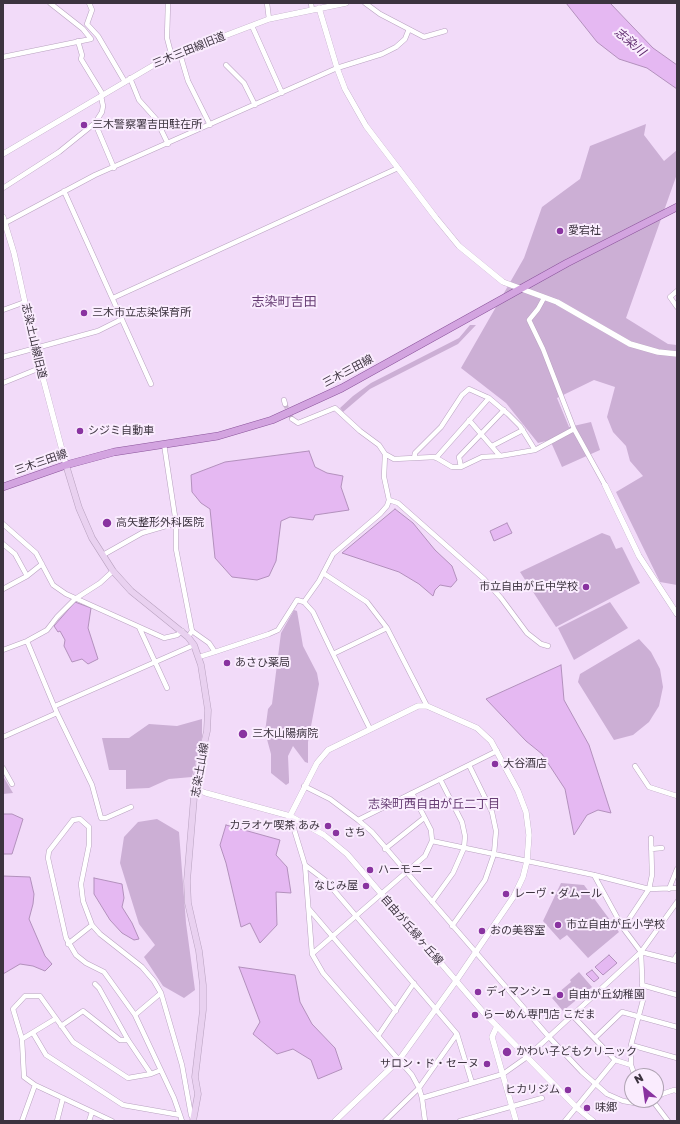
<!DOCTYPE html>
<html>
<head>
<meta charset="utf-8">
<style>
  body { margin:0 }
  #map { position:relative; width:680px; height:1124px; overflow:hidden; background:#f2dbf9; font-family:"Golos Text",sans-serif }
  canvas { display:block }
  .frame { position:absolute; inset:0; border:4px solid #3c333f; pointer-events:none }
  .north { position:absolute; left:624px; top:1068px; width:40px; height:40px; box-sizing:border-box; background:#faecfe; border:1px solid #aea2b2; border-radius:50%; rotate:331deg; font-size:11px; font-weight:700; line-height:16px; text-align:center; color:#3c333f }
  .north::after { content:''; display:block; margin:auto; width:14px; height:18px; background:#8933a0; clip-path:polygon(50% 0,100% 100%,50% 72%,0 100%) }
</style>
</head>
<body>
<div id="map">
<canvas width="680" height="1124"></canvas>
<div class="frame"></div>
<div class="north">N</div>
</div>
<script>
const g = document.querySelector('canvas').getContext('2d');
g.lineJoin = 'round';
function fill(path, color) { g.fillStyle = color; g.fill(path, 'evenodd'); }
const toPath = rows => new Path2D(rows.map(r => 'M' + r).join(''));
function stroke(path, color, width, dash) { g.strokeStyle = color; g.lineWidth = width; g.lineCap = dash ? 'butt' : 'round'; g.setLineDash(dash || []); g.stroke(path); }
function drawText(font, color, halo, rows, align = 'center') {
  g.font = font + ' "Golos Text","Noto Sans JP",sans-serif'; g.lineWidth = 4; g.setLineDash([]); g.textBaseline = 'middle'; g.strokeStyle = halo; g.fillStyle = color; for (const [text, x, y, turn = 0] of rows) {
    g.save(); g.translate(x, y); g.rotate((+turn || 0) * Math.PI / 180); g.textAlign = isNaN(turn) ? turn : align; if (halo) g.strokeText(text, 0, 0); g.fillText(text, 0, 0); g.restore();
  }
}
fill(toPath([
  [646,124,644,135,664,161,677,150,677,174,626,318,668,344,677,345,677,585,660,582,616,492,643,476,630,461,626,446,613,432,607,417,615,387,594,380,557,398,569,427,591,422,600,450,562,467,550,440,538,443,506,403,461,368,524,258,542,207,580,179,590,146],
  [470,325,476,325,458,344,370,389,343,412,340,408,353,396,371,383,459,338],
  [602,533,610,536,616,549,622,547,640,583,556,627,520,572],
  [610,602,628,628,574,660,558,628],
  [294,610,297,611,303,646,317,673,319,684,308,742,308,763,305,762,293,746,288,756,289,779,289,783,286,785,271,773,271,754,265,732,268,709,272,704,281,633],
  [639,639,651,652,660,669,663,687,659,706,649,722,633,735,614,740,578,682,580,674],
  [202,719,202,737,192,777,169,779,149,788,126,789,126,770,109,770,102,738,129,738,149,724,177,726],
  [3,776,13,793,3,794],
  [157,819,179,832,186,923,195,990,184,998,163,986,144,957,155,945,139,924,120,863,124,837,138,822],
  [561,883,584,885,619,932,588,958,567,935,560,940,543,921],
  [579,972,592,987,563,1011,552,998,571,982,570,980]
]), '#ccafd5');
const water = toPath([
  [566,3,610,3,653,48,677,65,677,89,647,68,619,59,597,42,566,3],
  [309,451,315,467,327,473,343,476,341,487,349,510,315,515,313,520,290,517,281,521,276,561,269,576,257,580,232,577,215,558,210,509,201,503,192,492,191,475,225,462,309,451],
  [395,509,413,523,435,550,452,566,457,580,451,587,440,585,435,590,433,596,419,584,399,572,342,553,395,509],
  [507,523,512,533,494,541,490,531,507,523],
  [75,602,91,608,88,628,98,659,88,664,82,659,72,662,64,646,65,640,60,631,58,632,54,626,75,602],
  [561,665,564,700,589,745,611,813,598,810,587,815,574,835,565,789,542,754,526,741,486,699,561,665],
  [3,814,12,814,23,819,12,854,3,854,3,814],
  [226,825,280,840,276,855,287,867,291,893,276,892,277,925,260,943,250,923,241,927,226,863,220,845,226,825],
  [3,876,30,877,34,894,33,904,29,919,45,956,52,964,45,971,33,966,20,964,3,974,3,876],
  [94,878,122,884,124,898,122,907,132,923,139,939,134,940,122,933,110,920,94,894,94,878],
  [609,955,617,963,603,975,595,967,609,955],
  [239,967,295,975,300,1002,312,1024,335,1048,342,1069,318,1079,311,1060,293,1049,277,1054,253,1034,260,1022,239,967],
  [592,970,599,978,594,982,586,974,592,970]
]);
fill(water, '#e5b8f2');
stroke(water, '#b290bc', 1);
stroke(toPath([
  [285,404,292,419]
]), '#ceb9d4', 4.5, [4.5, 2]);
const minor = toPath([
  [89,3,92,10,87,24,98,36,125,82],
  [168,3,167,38,172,57],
  [267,3,269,19],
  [311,3,312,10],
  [365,3,380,14,424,37,445,31],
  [252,26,282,93],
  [78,41,82,55,81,59,103,95],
  [180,54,188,81,210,125],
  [3,57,91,39,83,29,50,3],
  [226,65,244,83,255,105],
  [130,78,139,100,156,119,168,144],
  [95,123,114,168],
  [3,188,59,152,95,123,102,112,103,106,101,96],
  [64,191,151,384],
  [5,223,95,175,337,68,382,54,396,47,405,39,409,29],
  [677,291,670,297,677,307],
  [113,298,398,168],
  [544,298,538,309,529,320,543,349,574,429,605,485],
  [3,310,25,302],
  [3,357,98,331,122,319],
  [3,383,40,368],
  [284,400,285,404],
  [292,419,298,423,335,408,360,431,379,445,385,454,394,459,435,457,452,467,461,467,482,457,500,456,535,450,574,429],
  [469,420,500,456],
  [164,444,176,523,176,549,192,631],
  [492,446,523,430],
  [414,458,415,453,441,427,462,395,469,389,489,398,508,414,520,426,535,450],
  [436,458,489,398],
  [461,467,459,457,504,410],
  [389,500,398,503,484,579,501,598,527,633,541,644,548,646],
  [3,524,36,553,53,585,66,594,164,638,177,635,182,631],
  [3,544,15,554,27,576],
  [103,555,142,533,176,523],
  [323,573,367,602,387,628],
  [3,589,27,576,42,564],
  [304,602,319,581,333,554,380,514,387,506,389,500,384,477,385,454],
  [139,627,167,688],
  [188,637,192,631,209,643,215,652,269,634,278,630,297,600,304,602,313,612,333,654],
  [27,641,57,713,92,785,101,818,106,818,131,807],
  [3,650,27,641,47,630,57,617,75,599,100,583,113,571],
  [199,657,215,652],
  [55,706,194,645],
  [370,729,333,654,387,628,427,706],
  [3,737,57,713],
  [635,766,649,787,677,796],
  [3,768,12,784],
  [304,786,330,799,358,820,372,832,549,1037,582,1072,607,1094,623,1101,641,1104,654,1100],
  [290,816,305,865,312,954,323,973,412,1075,419,1088,422,1098,503,1074,527,1057,641,952,677,902],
  [358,820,497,751],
  [432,841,594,875,649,889,677,888],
  [385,849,424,818],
  [651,849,662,848],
  [305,865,326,881,457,1034,472,1083],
  [594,875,623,928,641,952,643,1000,631,1045,631,1065,635,1076],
  [669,889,677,869],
  [432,902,453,873,464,848,465,836,462,822,440,779],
  [309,909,396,1011],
  [452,926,485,880,494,854,496,831,492,812,469,765],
  [623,928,649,889,652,875,651,838],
  [68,944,92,925],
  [641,952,677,961],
  [312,954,425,856,432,841,431,830,412,793],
  [674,960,677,955],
  [95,984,99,988,128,1040,151,1074],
  [642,985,677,995],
  [135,1015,161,993],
  [573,1016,615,1060,631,1065],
  [61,1026,83,1011,120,1040,128,1040],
  [33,1033,46,1055,123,1105,180,1115],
  [378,1036,414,983],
  [595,1038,622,1012,677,1027],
  [22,1039,55,1019],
  [631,1045,677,1058],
  [422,1098,425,1121],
  [656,1099,662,1094,674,1090,677,1091],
  [652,1100,668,1121],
  [22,1121,35,1085],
  [57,1121,63,1098],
  [89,1121,92,1112],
  [112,1121,35,1085,24,1077,22,1039,13,1009,25,996,40,996,73,1042,128,1078,151,1074,161,1070],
  [182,1121,174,1098,135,1015,104,972,86,963,76,955,66,938,48,858,49,851,73,820,80,819,89,827,89,845,81,884,83,901,92,925,100,934,142,967,154,981,161,993,182,1065,191,1115,194,1120],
  [385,1121,419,1088,457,1034],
  [460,1121,542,1098],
  [565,1121,615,1060]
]);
const tertiary = toPath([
  [319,8,337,68,345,89,366,126,436,218,459,246,503,282,557,302,630,344,658,352,677,354],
  [3,154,164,59,269,19,346,3],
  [3,217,14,253,35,348,66,465],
  [605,485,639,556,677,614],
  [198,790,206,793,290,816,324,835,347,854,483,1012,576,1107,593,1121],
  [290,816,317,763,328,750,418,706,427,706,477,728,491,741,518,791,526,812,529,835,527,861,523,877,514,896,456,981,399,1060,335,1121],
  [497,1026,492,1037,516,1121]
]);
const secondary = toPath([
  [66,465,79,508,92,538,113,571,131,591,188,637,194,645,201,665,208,710,207,731,196,778,198,790,194,797,187,881,188,903,199,951,203,985,203,1010,195,1077,198,1094,193,1121]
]);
const primary = toPath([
  [3,487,66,465,114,452,218,436,272,420,342,388,567,263,677,207]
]);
stroke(minor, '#b8a2bf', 5.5);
stroke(tertiary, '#b8a2bf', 6);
stroke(secondary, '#b8a2bf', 7);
stroke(primary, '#8b559b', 8);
stroke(minor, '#fff', 4.5);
stroke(tertiary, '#fff', 5.5);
stroke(secondary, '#e9d1f0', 6);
stroke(primary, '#d3a4e0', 7);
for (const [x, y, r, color] of [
  [84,125,4,"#8933a0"],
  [560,231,4,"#8933a0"],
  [84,313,4,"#8933a0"],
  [80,431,4,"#8933a0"],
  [107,523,5,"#8933a0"],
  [586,587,4,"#8933a0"],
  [227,663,4,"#8933a0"],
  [243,734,5,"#8933a0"],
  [495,764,4,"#8933a0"],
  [328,826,4,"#8933a0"],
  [336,833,4,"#8933a0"],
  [370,870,4,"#8933a0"],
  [366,886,4,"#8933a0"],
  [506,894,4,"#8933a0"],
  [558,925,4,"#8933a0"],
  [482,931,4,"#8933a0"],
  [478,992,4,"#8933a0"],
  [560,995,4,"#8933a0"],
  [475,1015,4,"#8933a0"],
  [507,1052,5,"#8933a0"],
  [487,1064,4,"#8933a0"],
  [568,1090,4,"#8933a0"],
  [587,1108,4,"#8933a0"]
]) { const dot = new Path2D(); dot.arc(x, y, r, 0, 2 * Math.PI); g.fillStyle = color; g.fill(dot); stroke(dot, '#faecfe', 1.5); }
drawText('11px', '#3c333f', '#faecfe', [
  ["三木三田線旧道",189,50,-22],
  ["志染土山線旧道",34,341,77],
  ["三木三田線",348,371,-28],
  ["三木三田線",41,462,-19],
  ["志染土山線",200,770,-80],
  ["自由が丘緑ヶ丘線",412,930,49]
]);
drawText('11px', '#3c333f', '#faecfe', [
  ["三木警察署吉田駐在所",92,125],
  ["愛宕社",568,231],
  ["三木市立志染保育所",92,313],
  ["シジミ自動車",88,431],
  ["高矢整形外科医院",116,523],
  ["市立自由が丘中学校",578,587,"right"],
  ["あさひ薬局",235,663],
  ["三木山陽病院",252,734],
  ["大谷酒店",503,764],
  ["カラオケ喫茶 あみ",320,826,"right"],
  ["さち",344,833],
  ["ハーモニー",378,870],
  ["なじみ屋",358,886,"right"],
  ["レーヴ・ダムール",514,894],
  ["市立自由が丘小学校",566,925],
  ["おの美容室",490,931],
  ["ディマンシュ",486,992],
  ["自由が丘幼稚園",568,995],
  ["らーめん専門店 こだま",483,1015],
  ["かわい子どもクリニック",516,1052],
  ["サロン・ド・セーヌ",479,1064,"right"],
  ["ヒカリジム",560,1090,"right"],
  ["味郷",595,1108]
], 'left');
drawText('italic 12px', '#5f2a6e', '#faecfe', [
  ["志染川",630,42,40]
]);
drawText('12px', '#663c73', '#faecfe', [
  ["志染町西自由が丘二丁目",434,804]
]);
drawText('13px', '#663c73', '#faecfe', [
  ["志染町吉田",284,302]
]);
</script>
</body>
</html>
